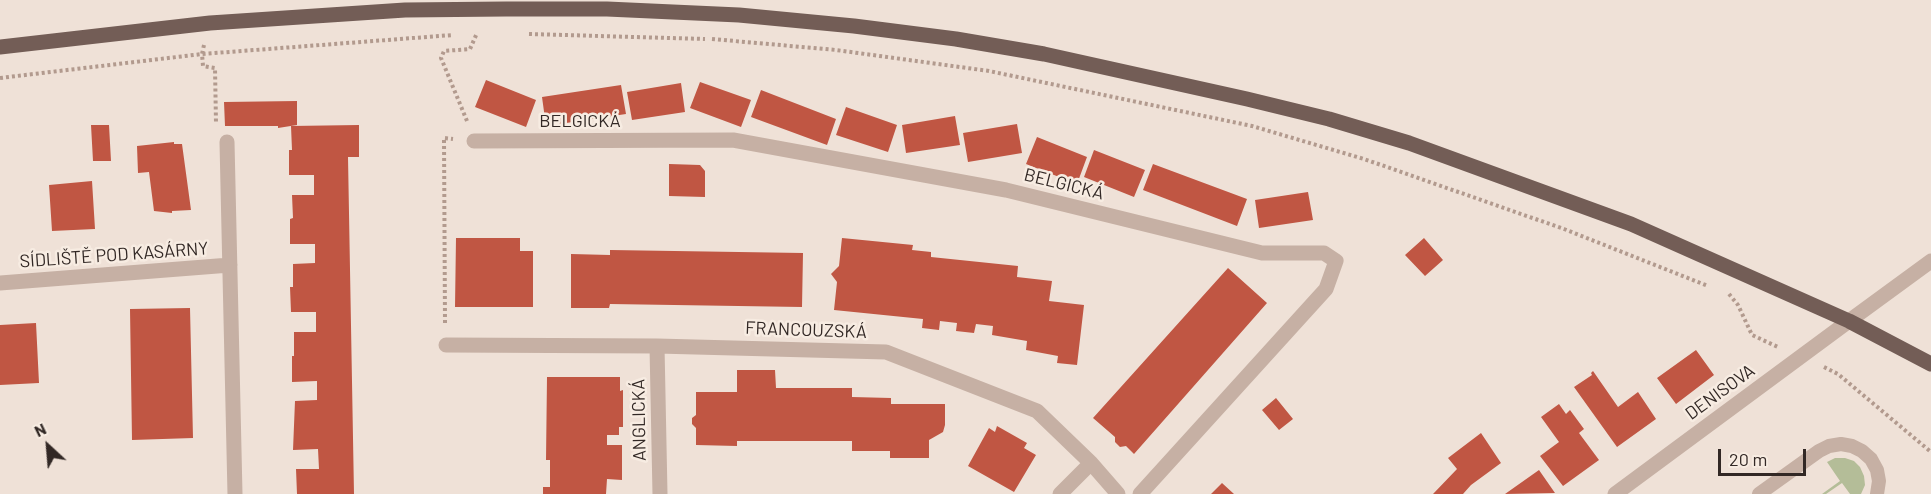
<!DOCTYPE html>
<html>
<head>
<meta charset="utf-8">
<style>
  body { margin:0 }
  #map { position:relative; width:1931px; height:494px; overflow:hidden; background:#efe1d7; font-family:Barlow,sans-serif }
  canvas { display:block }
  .north { position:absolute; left:18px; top:416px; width:60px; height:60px; -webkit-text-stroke:4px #f7ece2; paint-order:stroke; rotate:334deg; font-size:16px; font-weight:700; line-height:24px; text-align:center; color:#322825 }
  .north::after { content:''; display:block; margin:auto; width:21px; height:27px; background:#322825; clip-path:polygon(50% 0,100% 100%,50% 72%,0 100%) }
  .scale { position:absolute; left:1718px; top:449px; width:88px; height:27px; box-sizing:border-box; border:3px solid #322825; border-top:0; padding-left:8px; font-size:18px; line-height:21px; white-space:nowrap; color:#322825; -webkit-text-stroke:4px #f7ece2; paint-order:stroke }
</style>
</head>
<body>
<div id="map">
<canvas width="1931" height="494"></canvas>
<div class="north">N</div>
<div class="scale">20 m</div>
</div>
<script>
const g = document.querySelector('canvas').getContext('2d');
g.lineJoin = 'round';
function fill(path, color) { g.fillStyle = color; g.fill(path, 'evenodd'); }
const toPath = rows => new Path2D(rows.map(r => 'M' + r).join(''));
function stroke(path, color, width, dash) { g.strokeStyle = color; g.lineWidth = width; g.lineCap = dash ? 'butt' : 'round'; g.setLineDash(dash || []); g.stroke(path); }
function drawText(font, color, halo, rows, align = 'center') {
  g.font = font + ' Barlow,sans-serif'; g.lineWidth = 5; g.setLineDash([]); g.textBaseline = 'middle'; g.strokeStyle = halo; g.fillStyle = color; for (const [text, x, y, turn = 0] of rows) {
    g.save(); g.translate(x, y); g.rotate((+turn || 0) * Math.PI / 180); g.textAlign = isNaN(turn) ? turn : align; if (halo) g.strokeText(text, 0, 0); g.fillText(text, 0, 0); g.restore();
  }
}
fill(toPath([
  [1835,458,1845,458,1854,461,1860,467,1864,476,1865,485,1861,494,1850,494,1842,483,1826,494,1822,494,1840,481,1827,462]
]), '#b4bd98');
fill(toPath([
  [486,80,536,100,526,127,475,107],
  [700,82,751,100,741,127,690,108],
  [681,83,685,112,632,120,627,92],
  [621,85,626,114,546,126,542,97],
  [761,90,836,119,827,145,751,117],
  [297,101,297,125,278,128,278,126,225,126,224,102],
  [846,107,897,125,888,152,836,135],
  [955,116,960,145,906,153,902,125],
  [1017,124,1022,153,968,162,963,133],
  [91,125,109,125,111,161,93,161],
  [359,125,359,157,348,157,354,494,297,494,296,469,319,469,318,449,293,450,295,401,317,400,317,381,292,382,292,356,294,356,294,332,316,332,316,312,291,312,290,287,293,287,293,264,315,263,315,244,290,244,290,219,293,218,292,195,314,195,314,175,289,175,289,150,292,150,291,126],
  [1037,137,1087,157,1077,184,1026,164],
  [174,142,174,144,182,144,191,210,172,211,172,213,154,211,149,172,138,173,137,146],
  [1094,150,1145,170,1134,197,1084,177],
  [669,164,700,165,705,171,705,197,669,196],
  [1153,164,1247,199,1237,226,1143,190],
  [92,181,95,229,52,231,49,185],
  [1308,192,1313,220,1259,228,1255,200],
  [456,238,520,238,520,251,533,251,533,307,455,307],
  [842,238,913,245,912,250,931,252,931,257,1018,266,1017,277,1052,281,1049,301,1084,305,1077,365,1057,363,1058,356,1026,350,1027,341,992,335,993,326,976,324,974,333,956,331,957,323,940,321,939,330,922,328,923,319,834,310,837,282,831,274,839,266],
  [1424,238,1443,260,1425,276,1405,255],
  [610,250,803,253,802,307,610,304,609,308,571,308,571,254,610,255],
  [1228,268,1267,303,1134,454,1126,446,1120,447,1115,442,1115,437,1093,418],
  [190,308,193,438,132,440,130,309],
  [36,323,39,383,0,385,0,325],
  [1696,350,1714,375,1676,404,1657,378],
  [737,370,775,370,776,388,852,388,852,397,891,398,891,404,945,404,945,425,943,432,929,440,929,458,890,458,890,451,852,451,852,441,737,441,737,446,696,445,696,428,692,424,692,418,696,415,696,392,737,392],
  [1593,371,1618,407,1638,392,1656,419,1617,447,1574,387,1592,375,1591,373],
  [547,377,620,377,620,391,623,390,623,427,619,427,619,435,607,435,607,445,622,445,622,480,607,479,606,494,543,494,543,487,550,487,550,460,546,460],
  [1276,398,1293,419,1279,430,1262,410],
  [1559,404,1566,414,1570,410,1584,429,1579,433,1599,460,1563,486,1540,456,1559,442,1541,417],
  [997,426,1027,443,1024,448,1036,455,1014,492,968,466,989,428,995,432],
  [1481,433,1501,463,1471,485,1463,494,1433,494,1457,469,1448,458],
  [1539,470,1555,493,1505,494],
  [1222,483,1234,494,1211,494]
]), '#c05643');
stroke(toPath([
  [529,34,705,39],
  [712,39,836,50,989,71,1252,126,1364,159,1564,229,1708,286],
  [204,45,202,54,203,66,215,68,216,123],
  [0,78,202,54,453,35],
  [467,121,441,58,444,51,470,49,477,33],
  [1729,294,1738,305,1752,335,1778,347],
  [445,323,444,138,453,139],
  [1824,367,1838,374,1931,452]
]), '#b29a8e', 4, [3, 3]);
stroke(toPath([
  [1759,494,1819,451,1829,446,1841,444,1852,446,1862,451,1871,459,1877,470,1879,481,1877,494]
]), '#c6b0a4', 14);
stroke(toPath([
  [474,141,733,140,1006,190,1262,253,1324,253,1336,261,1326,289,1140,494],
  [227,142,235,494],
  [0,283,230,265],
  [446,345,657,346,886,352,1037,411,1091,463,1118,494],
  [657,346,660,494],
  [1060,494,1091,463],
  [1615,494,1849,321]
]), '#c6b0a4', 15);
stroke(toPath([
  [1849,321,1931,261]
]), '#c6b0a4', 15);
stroke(toPath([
  [0,47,210,23,405,10,506,9,607,9,739,15,854,26,956,39,1044,54,1247,99,1329,119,1409,143,1631,224,1849,321,1931,364]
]), '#735d56', 15);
drawText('18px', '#322825', '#f7ece2', [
  ["BELGICKÁ",580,121],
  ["BELGICKÁ",1064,184,14],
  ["SÍDLIŠTĚ POD KASÁRNY",114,255,-4],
  ["FRANCOUZSKÁ",806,330,2],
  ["DENISOVA",1720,392,-36],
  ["ANGLICKÁ",639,420,-91]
]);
</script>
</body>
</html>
